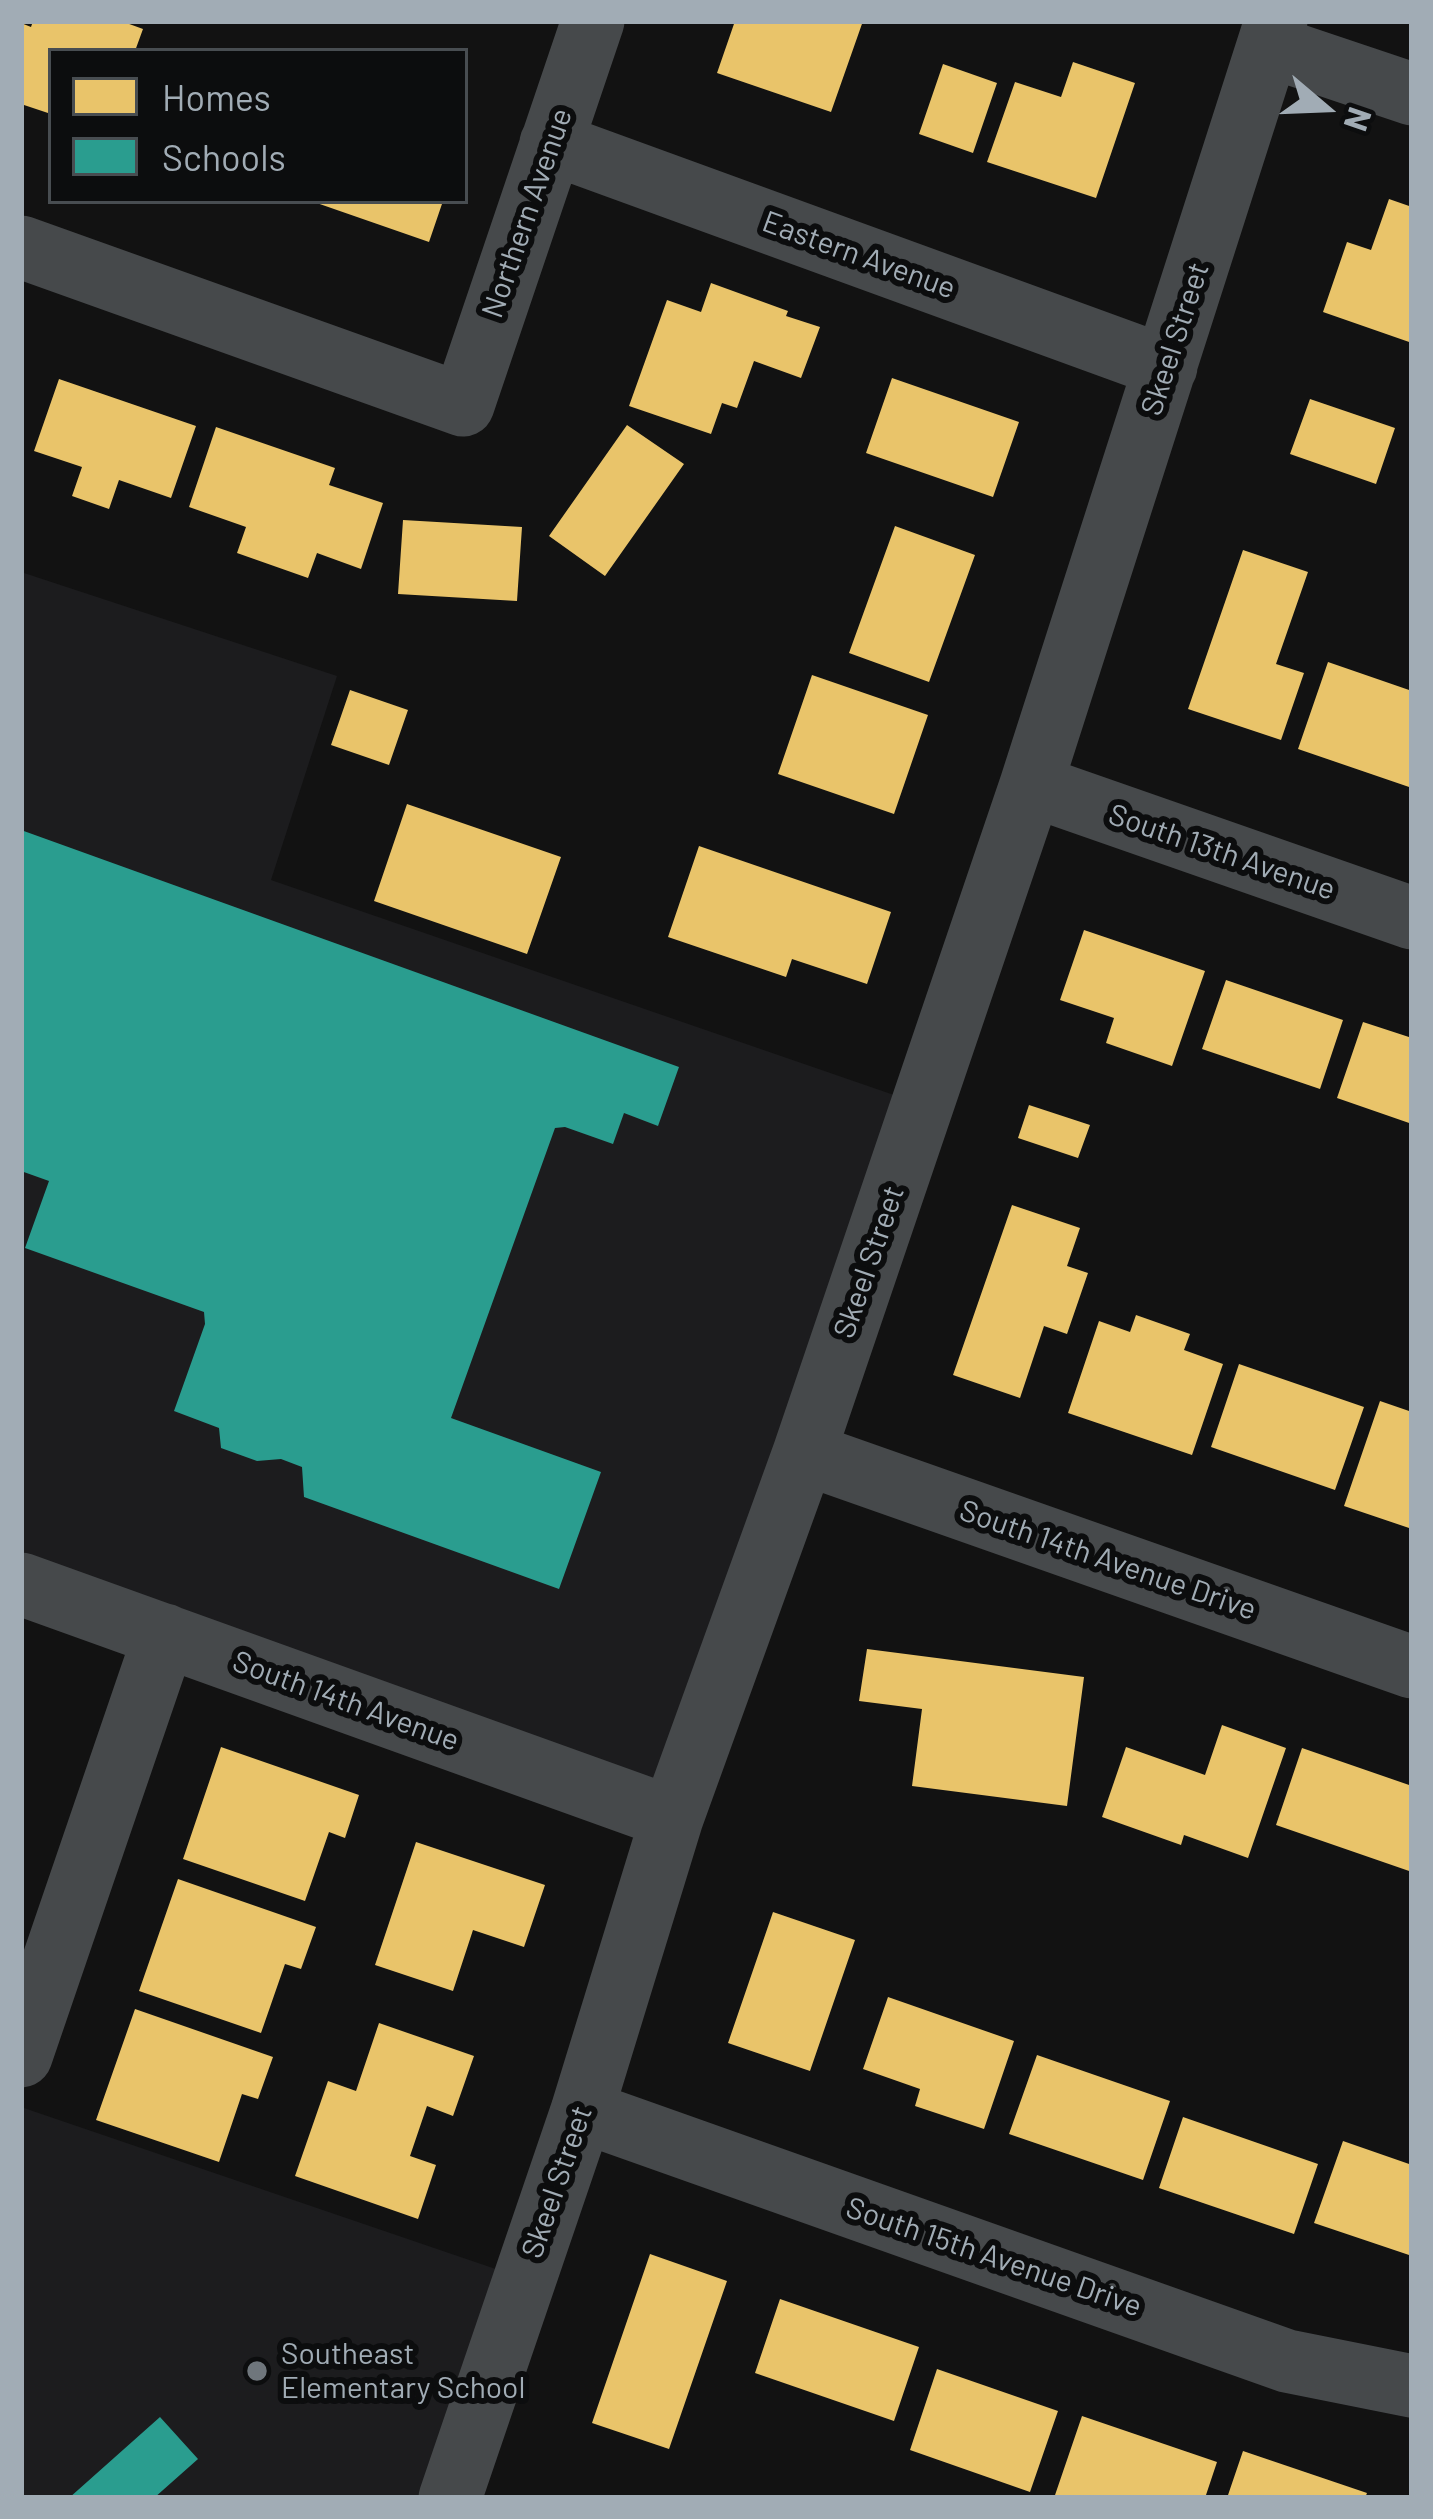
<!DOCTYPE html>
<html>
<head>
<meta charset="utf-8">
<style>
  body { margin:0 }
  #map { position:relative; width:1433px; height:2519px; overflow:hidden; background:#121212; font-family:Barlow,sans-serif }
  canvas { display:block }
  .frame { position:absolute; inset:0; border:24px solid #a1acb5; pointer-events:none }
  .legend { position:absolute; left:48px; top:48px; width:420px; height:156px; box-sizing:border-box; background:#0c0d0e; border:3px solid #484d51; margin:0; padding:15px 21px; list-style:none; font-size:36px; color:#a1acb5 }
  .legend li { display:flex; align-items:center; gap:24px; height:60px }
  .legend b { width:60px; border:3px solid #484d51 }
  .north { position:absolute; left:1265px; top:48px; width:120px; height:120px; -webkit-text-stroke:9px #0c0d0e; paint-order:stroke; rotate:109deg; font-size:33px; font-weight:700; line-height:48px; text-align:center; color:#a1acb5 }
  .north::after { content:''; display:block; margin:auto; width:42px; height:54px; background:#a1acb5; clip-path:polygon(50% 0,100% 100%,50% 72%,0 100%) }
</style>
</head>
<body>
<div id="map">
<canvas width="1433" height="2519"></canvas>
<div class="frame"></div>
<ul class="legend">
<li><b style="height:33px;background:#e9c46a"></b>Homes</li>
<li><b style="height:33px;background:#2a9d8f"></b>Schools</li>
</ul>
<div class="north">N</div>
</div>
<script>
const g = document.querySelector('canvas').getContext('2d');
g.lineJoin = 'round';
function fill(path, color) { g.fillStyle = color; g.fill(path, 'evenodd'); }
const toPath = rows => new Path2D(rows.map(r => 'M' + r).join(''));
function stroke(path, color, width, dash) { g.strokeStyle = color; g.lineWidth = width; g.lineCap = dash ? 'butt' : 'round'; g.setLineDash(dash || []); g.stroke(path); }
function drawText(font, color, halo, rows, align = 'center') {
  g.font = font + ' Barlow,sans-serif'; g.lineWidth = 12; g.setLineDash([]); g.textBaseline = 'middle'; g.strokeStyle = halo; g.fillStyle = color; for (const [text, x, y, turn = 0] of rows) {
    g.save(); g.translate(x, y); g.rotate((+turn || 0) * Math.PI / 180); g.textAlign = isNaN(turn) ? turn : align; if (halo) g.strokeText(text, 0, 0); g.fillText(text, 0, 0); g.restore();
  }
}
fill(toPath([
  [21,572,337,676,271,880,923,1105,672,1818,21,1584],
  [21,2107,525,2279,450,2498,21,2498]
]), '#1c1c1e');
fill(toPath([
  [33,21,121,21,143,29,135,51,51,51,51,114,21,104,21,23,31,27],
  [735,21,863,21,831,112,717,73],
  [1073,62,1135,83,1096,198,987,162,1015,82,1061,97],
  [943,64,997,83,973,153,919,134],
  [1389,199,1412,207,1412,343,1323,312,1347,242,1371,250],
  [311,201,443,201,429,242],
  [711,283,788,311,786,316,820,327,801,378,754,361,737,408,722,403,711,434,629,406,667,300,701,312],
  [892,378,1019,422,993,497,866,453],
  [59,379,196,426,171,498,119,480,109,509,72,496,82,467,34,451],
  [1310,399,1395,428,1376,484,1290,454],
  [627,425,684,464,605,576,549,536],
  [216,427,335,468,329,485,383,503,361,569,317,553,308,578,237,553,246,527,189,507],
  [403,520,522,527,517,601,398,594],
  [895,526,975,555,929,682,849,653],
  [1243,550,1308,572,1276,664,1304,673,1281,740,1188,709],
  [1328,662,1412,691,1412,788,1298,749],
  [812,675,928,715,894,814,778,774],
  [350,690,408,710,389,765,331,745],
  [407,804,561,857,527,954,374,901],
  [699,846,891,912,867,984,792,959,786,977,668,937],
  [1084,930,1205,971,1172,1066,1106,1043,1114,1018,1060,1000],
  [1226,980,1343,1020,1320,1089,1202,1049],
  [1363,1022,1412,1038,1412,1124,1337,1098],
  [1029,1105,1090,1125,1078,1158,1018,1138],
  [1012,1205,1080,1228,1067,1266,1088,1273,1067,1334,1044,1326,1020,1398,953,1375],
  [1136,1315,1190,1334,1184,1350,1223,1364,1192,1455,1068,1413,1099,1321,1130,1332],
  [1239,1364,1364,1407,1335,1490,1211,1447],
  [1380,1401,1412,1412,1412,1529,1344,1506],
  [867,1649,1084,1677,1067,1806,912,1786,922,1709,859,1701],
  [1222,1725,1286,1748,1248,1858,1184,1835,1181,1845,1102,1817,1126,1747,1205,1775],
  [221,1747,359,1795,345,1838,329,1832,305,1901,183,1859],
  [1302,1748,1412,1786,1412,1872,1276,1825],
  [416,1842,545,1885,524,1947,473,1930,453,1991,375,1965],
  [178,1879,316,1927,301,1969,285,1964,261,2033,139,1991],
  [773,1912,855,1940,810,2071,728,2043],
  [888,1997,1014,2041,984,2129,915,2106,920,2089,863,2069],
  [135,2009,273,2057,258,2099,242,2094,219,2162,96,2120],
  [379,2023,474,2056,453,2116,427,2106,410,2156,436,2165,418,2219,295,2176,328,2081,356,2091],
  [1037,2055,1170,2101,1143,2180,1009,2134],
  [1183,2117,1318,2164,1294,2234,1159,2188],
  [1343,2141,1412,2165,1412,2256,1314,2223],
  [650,2254,727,2281,669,2449,592,2423],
  [780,2299,919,2347,894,2421,755,2373],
  [937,2369,1058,2411,1030,2492,910,2450],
  [1082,2416,1217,2462,1205,2498,1054,2498],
  [1243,2451,1367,2493,1365,2498,1227,2498]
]), '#e9c46a');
fill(toPath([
  [21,830,679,1067,658,1126,624,1113,613,1144,565,1127,555,1128,451,1418,601,1472,559,1589,304,1497,302,1467,281,1459,257,1461,221,1448,219,1428,174,1411,205,1324,204,1312,25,1248,49,1181,21,1171],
  [160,2417,198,2459,154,2498,69,2498]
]), '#2a9d8f');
stroke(toPath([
  [1269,46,1412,94],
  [551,143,1166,367],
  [21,247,463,405,593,21],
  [1031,785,1412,918],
  [804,1453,1412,1667],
  [21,1584,672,1818],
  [21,2056,165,1635],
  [582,2111,1287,2361,1412,2386],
  [450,2498,582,2111,672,1818,804,1453,1031,785,1276,21]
]), '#46494b', 63);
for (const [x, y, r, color] of [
  [257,2371,12,"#6f767c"]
]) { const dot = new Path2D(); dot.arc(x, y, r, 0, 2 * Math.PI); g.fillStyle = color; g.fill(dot); stroke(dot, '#0c0d0e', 4.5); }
drawText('30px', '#a1acb5', '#0c0d0e', [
  ["Northern Avenue",527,213,-71],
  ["Eastern Avenue",859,255,20],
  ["Skeel Street",1175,339,-72],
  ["South 13th Avenue",1222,852,19],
  ["Skeel Street",869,1262,-71],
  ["South 14th Avenue Drive",1108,1560,19],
  ["South 14th Avenue",346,1701,20],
  ["Skeel Street",557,2182,-71],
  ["South 15th Avenue Drive",994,2257,19]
]);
drawText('30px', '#a1acb5', '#0c0d0e', [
  ["Southeast",281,2354],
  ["Elementary School",281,2388]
], 'left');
</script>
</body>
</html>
